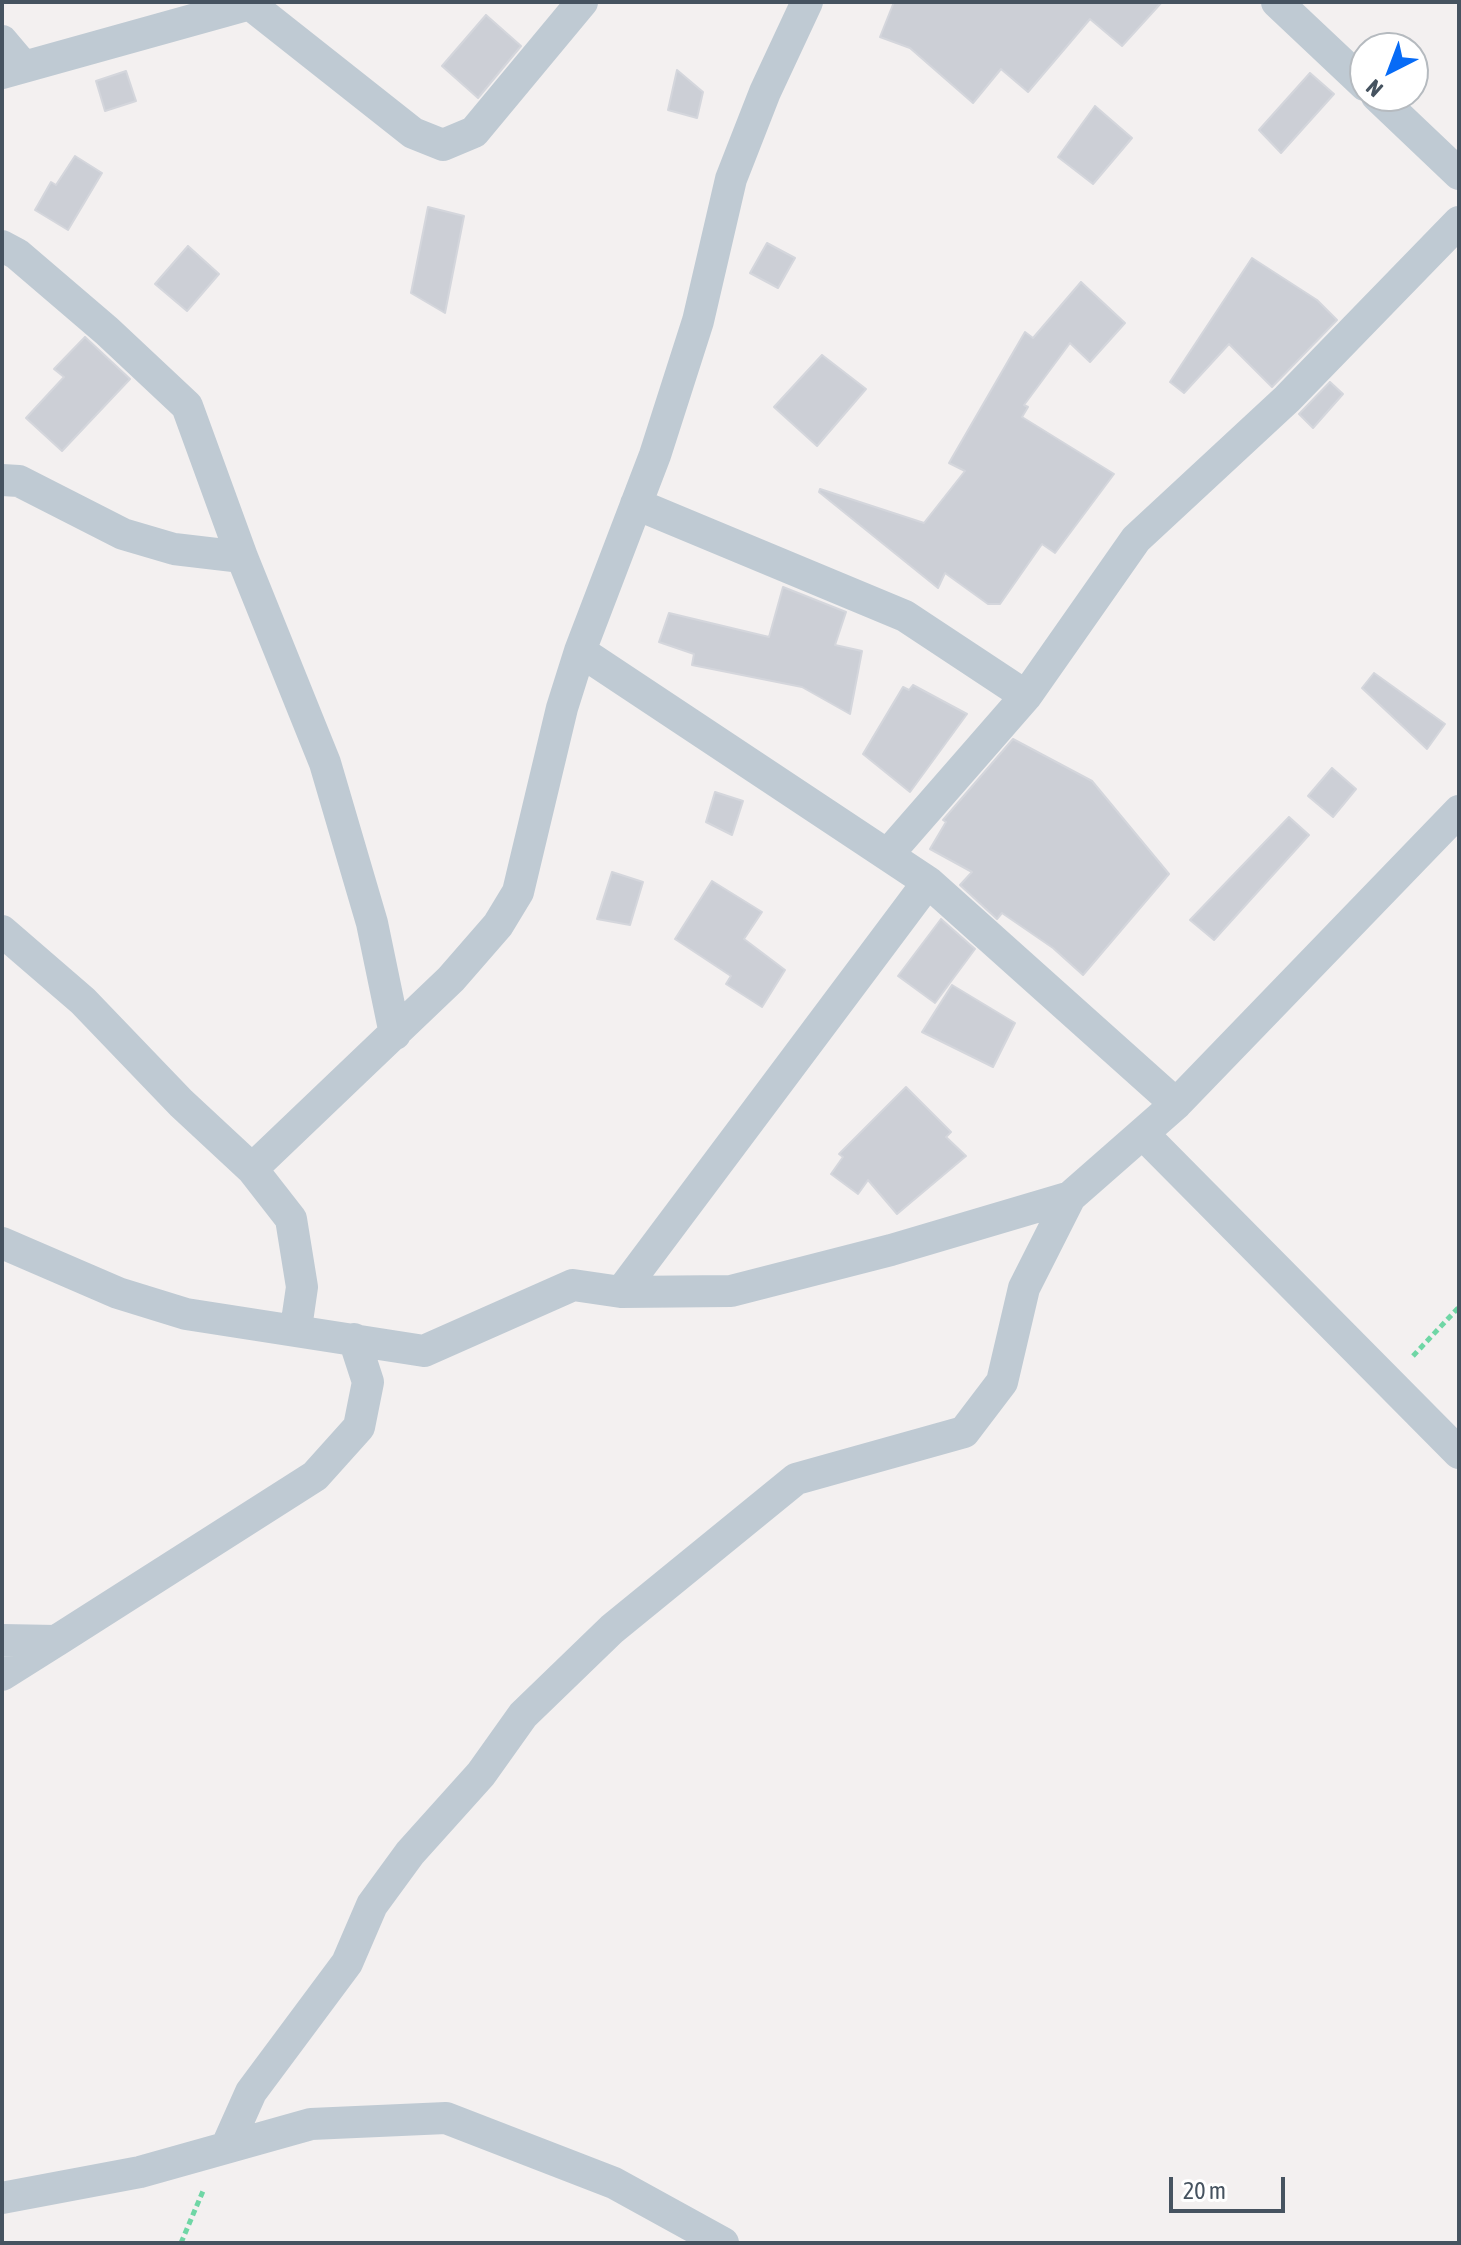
<!DOCTYPE html>
<html>
<head>
<meta charset="utf-8">
<style>
  body { margin:0 }
  #map { position:relative; width:1461px; height:2245px; overflow:hidden; background:#f3f0f0; font-family:"Asap Condensed",sans-serif }
  canvas { display:block }
  .frame { position:absolute; inset:0; border:4px solid #465360; pointer-events:none }
  .north { position:absolute; left:1349px; top:32px; width:80px; height:80px; box-sizing:border-box; background:#fff; border:2px solid #b5babf; border-radius:50%; rotate:222deg; font-size:22px; font-weight:700; line-height:32px; text-align:center; color:#465360 }
  .north::after { content:''; display:block; margin:auto; width:28px; height:36px; background:#076bf6; clip-path:polygon(50% 0,100% 100%,50% 72%,0 100%) }
  .scale { position:absolute; left:1169px; top:2177px; width:116px; height:36px; box-sizing:border-box; border:4px solid #465360; border-top:0; padding-left:10px; font-size:24px; line-height:28px; white-space:nowrap; color:#465360; -webkit-text-stroke:6px #fff; paint-order:stroke }
</style>
</head>
<body>
<div id="map">
<canvas width="1461" height="2245"></canvas>
<div class="frame"></div>
<div class="north">N</div>
<div class="scale">20 m</div>
</div>
<script>
const g = document.querySelector('canvas').getContext('2d');
g.lineJoin = 'round';
function fill(path, color) { g.fillStyle = color; g.fill(path, 'evenodd'); }
const toPath = rows => new Path2D(rows.map(r => 'M' + r).join(''));
function stroke(path, color, width, dash) { g.strokeStyle = color; g.lineWidth = width; g.lineCap = dash ? 'butt' : 'round'; g.setLineDash(dash || []); g.stroke(path); }
const building = toPath([
  [894,2,1162,2,1122,46,1090,19,1028,92,1001,69,973,103,910,48,880,37,894,2],
  [486,15,521,46,478,98,442,66,486,15],
  [677,70,703,92,697,118,668,110,677,70],
  [126,71,136,101,105,111,96,81,126,71],
  [1310,73,1334,94,1281,153,1259,130,1310,73],
  [1095,106,1132,138,1093,184,1058,157,1095,106],
  [75,156,102,173,68,230,35,210,51,182,56,185,75,156],
  [428,207,464,216,445,313,411,293,428,207],
  [767,243,795,258,778,288,750,273,767,243],
  [188,246,219,274,187,311,155,284,188,246],
  [1252,258,1317,300,1337,320,1272,387,1229,344,1184,393,1170,382,1252,258],
  [1081,282,1125,323,1090,362,1070,343,1024,405,1028,407,1022,417,1114,474,1055,553,1042,544,1000,604,988,604,945,573,938,588,819,492,820,489,924,523,965,471,949,463,1025,332,1033,338,1081,282],
  [85,337,130,379,62,451,26,418,64,377,54,369,85,337],
  [822,355,866,389,817,446,774,407,822,355],
  [1330,382,1343,394,1313,428,1299,414,1330,382],
  [783,587,846,612,835,645,862,651,850,714,802,687,692,665,694,654,659,642,669,613,769,637,783,587],
  [1374,673,1445,724,1427,749,1362,688,1374,673],
  [913,685,967,714,910,792,863,754,903,687,909,690,913,685],
  [1013,739,1092,781,1169,874,1083,975,1053,948,1002,913,997,919,960,885,972,872,930,849,946,822,943,820,1013,739],
  [1332,768,1356,789,1333,817,1308,796,1332,768],
  [715,792,743,801,732,835,706,822,715,792],
  [1289,817,1309,835,1214,940,1190,920,1289,817],
  [612,872,643,882,630,925,597,919,612,872],
  [712,881,762,912,744,939,785,970,762,1007,726,984,731,976,675,939,712,881],
  [941,919,975,949,935,1003,898,976,941,919],
  [952,985,1015,1023,993,1067,922,1032,952,985],
  [906,1087,951,1132,946,1137,966,1156,897,1214,868,1180,858,1194,831,1174,843,1157,839,1154,906,1087]
]);
fill(building, '#cccfd6');
stroke(building, '#d4d6dc', 2);
stroke(toPath([
  [1413,1356,1459,1307],
  [181,2243,203,2191]
]), '#6fd6a5', 5, [6, 4]);
stroke(toPath([
  [1277,2,1365,85],
  [251,5,413,133,443,145,474,132,582,2],
  [2,41,24,67],
  [2,73,257,2],
  [1377,96,1459,174],
  [2,246,17,254,107,331,187,406,242,557,325,763,372,923,395,1034],
  [2,480,19,481,123,534,174,549,242,557],
  [636,504,905,616,1026,696],
  [580,651,928,882,1176,1104],
  [889,853,1026,696,1136,539,1287,399,1459,222],
  [2,931,83,1001,181,1103,252,1169,291,1219,302,1287,296,1328],
  [1144,1135,1459,1453],
  [252,1169,451,979,498,925,518,892,562,708,580,651,655,455,698,321,731,179,765,92,807,2],
  [2,1243,118,1293,186,1314,424,1351,573,1285,621,1292,731,1291,891,1250,1070,1197],
  [621,1292,928,882],
  [2,1640,56,1641,315,1476,359,1427,368,1382,354,1339],
  [2,1675,56,1641],
  [226,2148,251,2092,347,1963,372,1905,410,1853,481,1774,523,1715,612,1629,796,1479,964,1432,1002,1382,1024,1288,1070,1197,1176,1104,1459,811],
  [2,2198,140,2172,311,2124,446,2118,614,2183,723,2243]
]), '#bfcad3', 32);
</script>
</body>
</html>
